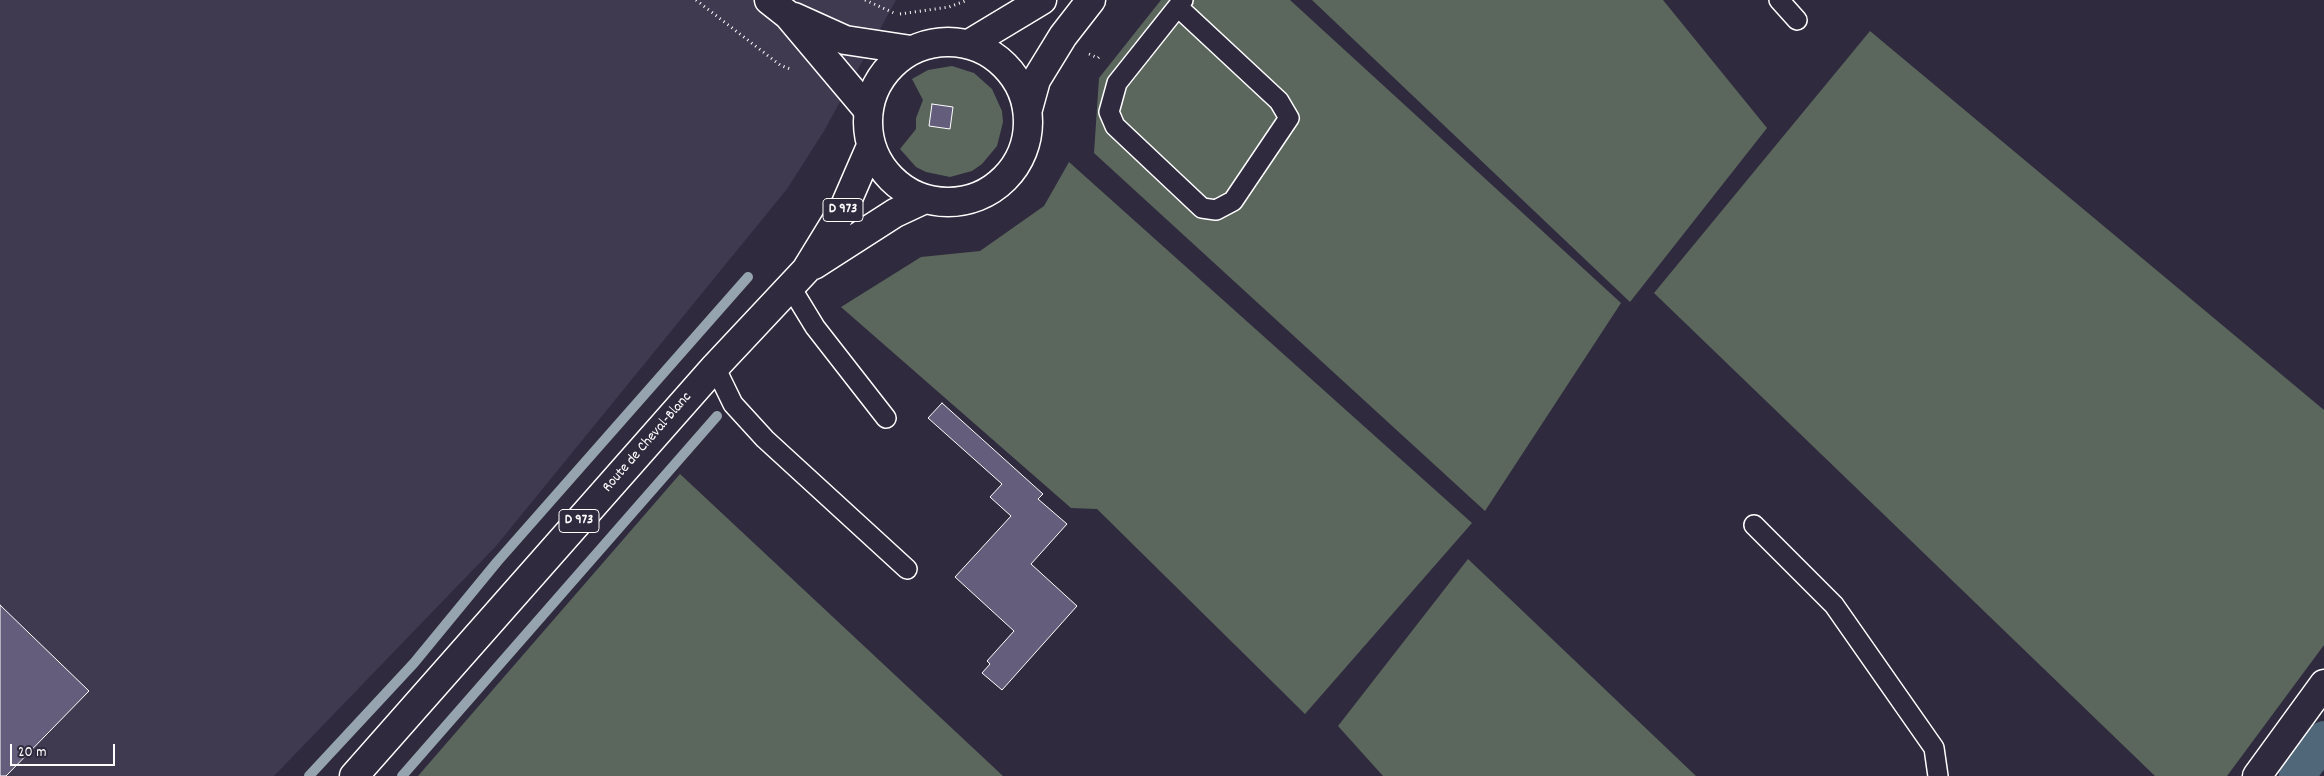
<!DOCTYPE html>
<html>
<head>
<meta charset="utf-8">
<style>
  body { margin:0 }
  #map { position:relative; width:2324px; height:776px; overflow:hidden; background:#2f2a3d; font-family:Dekko,sans-serif }
  canvas { display:block }
  .scale { position:absolute; left:10px; top:744px; width:105px; height:22px; box-sizing:border-box; border:2px solid #fff; border-top:0; padding-left:6px; font-size:15px; line-height:18px; white-space:nowrap; color:#fff; -webkit-text-stroke:4px #2f2a3d; paint-order:stroke }
</style>
</head>
<body>
<div id="map">
<canvas width="2324" height="776"></canvas>
<div class="scale">20 m</div>
</div>
<script>
const g = document.querySelector('canvas').getContext('2d');
g.lineJoin = 'round';
function fill(path, color) { g.fillStyle = color; g.fill(path, 'evenodd'); }
const toPath = rows => new Path2D(rows.map(r => 'M' + r).join(''));
function stroke(path, color, width, dash) { g.strokeStyle = color; g.lineWidth = width; g.lineCap = dash ? 'butt' : 'round'; g.setLineDash(dash || []); g.stroke(path); }
function drawText(font, color, halo, rows, align = 'center') {
  g.font = font + ' Dekko,sans-serif'; g.lineWidth = 4; g.setLineDash([]); g.textBaseline = 'middle'; g.strokeStyle = halo; g.fillStyle = color; for (const [text, x, y, turn = 0] of rows) {
    g.save(); g.translate(x, y); g.rotate((+turn || 0) * Math.PI / 180); g.textAlign = isNaN(turn) ? turn : align; if (halo) g.strokeText(text, 0, 0); g.fillText(text, 0, 0); g.restore();
  }
}
fill(toPath([
  [0,0,896,0,824,131,787,189,496,546,274,776,0,776]
]), '#3f3a50');
fill(toPath([
  [1161,0,1290,0,1621,303,1485,511,1094,153,1099,78],
  [1312,0,1663,0,1767,128,1630,302],
  [1870,31,2324,410,2324,645,2227,776,2155,776,1654,293],
  [952,66,974,73,992,89,1002,111,1003,122,997,146,982,164,972,171,950,177,926,172,916,167,900,149,916,129,916,118,923,100,912,79,928,70],
  [1069,162,1472,523,1305,714,1097,509,1071,508,841,307,921,257,980,251,1044,206],
  [680,474,1003,776,418,776],
  [1468,559,1696,776,1383,776,1338,726]
]), '#5b675d');
stroke(toPath([
  [309,776,414,663,497,562,748,277],
  [402,776,717,416]
]), '#95a4af', 10);
stroke(toPath([
  [2297,776,2324,739]
]), '#4f6779', 36);
const building = toPath([
  [932,104,953,107,950,129,929,126,932,104],
  [942,403,1043,494,1038,499,1067,524,1031,564,1077,606,1002,690,982,673,990,664,987,661,1014,631,955,577,1011,516,990,497,1002,484,928,418,942,403],
  [0,605,89,691,6,776,0,776,0,605]
]);
fill(building, '#645e7c');
stroke(building, '#fff', 1);
const service = toPath([
  [1779,0,1797,20],
  [1178,7,1279,101,1289,118,1233,201,1216,210,1202,208,1115,126,1109,112,1117,83,1183,0],
  [790,286,815,327,886,418],
  [715,367,733,404,765,439,907,569],
  [1754,525,1834,605,1934,748,1938,776]
]);
const minor = toPath([
  [769,0,788,15,868,110],
  [794,17,845,40,911,50],
  [2257,776,2324,684]
]);
const primary = toPath([
  '868 122a80 80 0 1 1 160 0a80 80 0 1 1-160 0Z',
  [969,44,1042,0],
  [1028,109,1036,80,1063,36,1091,0],
  [814,265,895,213,925,199],
  [354,776,715,367,806,270,844,208,871,146]
]);
stroke(service, '#fff', 22);
stroke(minor, '#fff', 31);
stroke(primary, '#fff', 31);
stroke(toPath([
  [696,0,780,65,790,69],
  [865,0,894,13],
  [900,14,949,7,968,0],
  [1089,54,1098,58,1101,55]
]), '#fff', 3, [1, 4]);
stroke(service, '#2f2a3d', 19);
stroke(minor, '#2f2a3d', 28);
stroke(primary, '#2f2a3d', 28);
for (const [x, y, w] of [
  [843,210,40],
  [579,521,40]
]) { const box = new Path2D(); box.roundRect(x - w / 2, y - 11.5, w, 23, 4); g.fillStyle = '#2f2a3d'; g.fill(box); stroke(box, '#fff', 1); }
drawText('bold 14px', '#fff', null, [
  ["D 973",843,210],
  ["D 973",579,521]
]);
drawText('15px', '#fff', '#2f2a3d', [
  ["Route de Cheval-Blanc",648,443,-49]
]);
</script>
</body>
</html>
